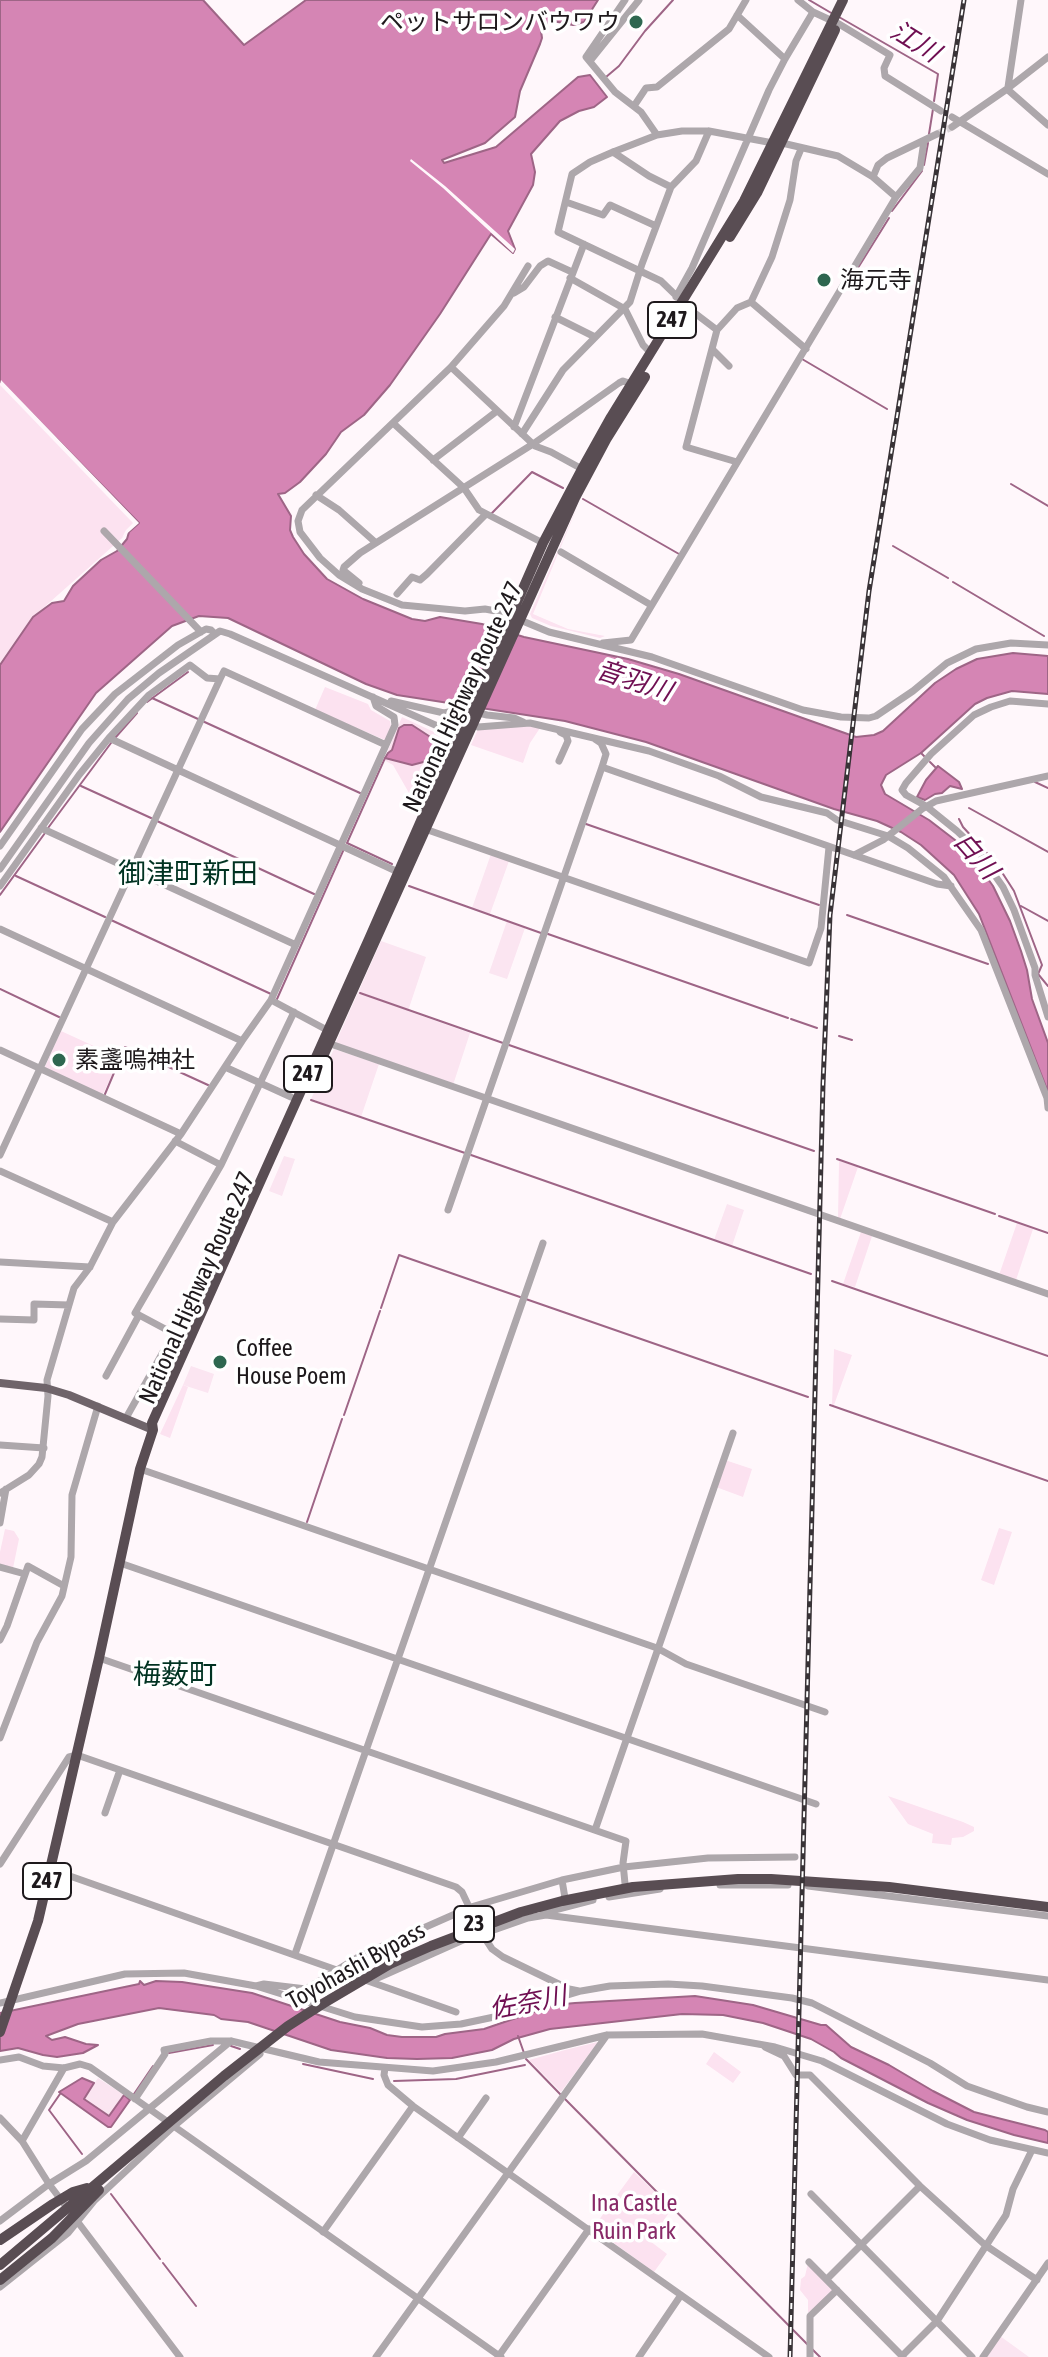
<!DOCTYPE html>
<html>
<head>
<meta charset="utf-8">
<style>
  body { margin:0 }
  canvas { display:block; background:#fff7fb }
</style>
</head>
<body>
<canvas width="1048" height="2357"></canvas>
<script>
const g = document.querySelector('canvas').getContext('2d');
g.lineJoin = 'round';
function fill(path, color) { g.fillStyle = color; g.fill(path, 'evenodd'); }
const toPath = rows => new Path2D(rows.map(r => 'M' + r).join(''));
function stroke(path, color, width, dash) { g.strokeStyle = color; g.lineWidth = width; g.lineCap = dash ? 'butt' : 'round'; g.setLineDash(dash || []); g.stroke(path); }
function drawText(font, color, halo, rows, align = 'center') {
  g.font = font + ' "Asap Condensed","Noto Sans JP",sans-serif'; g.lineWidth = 7; g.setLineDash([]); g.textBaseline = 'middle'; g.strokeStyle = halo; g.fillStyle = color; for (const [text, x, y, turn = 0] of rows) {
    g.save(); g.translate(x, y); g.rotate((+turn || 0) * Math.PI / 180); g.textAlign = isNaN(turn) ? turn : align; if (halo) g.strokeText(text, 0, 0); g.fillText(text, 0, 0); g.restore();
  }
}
fill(toPath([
  [491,854,509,861,490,914,472,908],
  [507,921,525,928,507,979,489,973],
  [381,941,426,957,408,1011,470,1033,453,1085,338,1045,336,1042],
  [334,1049,379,1064,361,1117,311,1099],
  [284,1156,295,1159,282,1196,269,1191],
  [727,1204,744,1210,732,1246,714,1240],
  [191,1366,214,1374,208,1393,183,1385],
  [98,2078,124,2095,109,2117,83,2099],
  [1000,2336,1029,2357,986,2357]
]), '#fbe5f1');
fill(toPath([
  [0,381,139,523,32,618,0,663],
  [579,503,533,614,568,629,605,636,600,638,551,626,532,618,530,614],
  [325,687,368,704,371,710,390,721,391,727,385,740,315,710],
  [402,717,434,732,443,740,443,745,420,805,418,793,409,793,393,765,384,760],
  [399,728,437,747,434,757,412,765,401,763,388,753,392,750],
  [531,726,540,728,530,743,523,763,471,745,478,729],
  [61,1031,120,1058,102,1096,44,1069],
  [839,1161,858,1167,840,1219,838,1219],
  [1017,1223,1033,1229,1016,1280,999,1275],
  [861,1232,872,1236,855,1287,843,1284],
  [834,1349,852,1355,834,1405,832,1405],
  [183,1385,188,1387,170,1438,160,1434],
  [725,1460,752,1469,743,1497,716,1487],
  [999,1528,1012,1532,994,1585,981,1580],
  [5,1529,14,1531,19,1539,13,1568,0,1565,0,1552],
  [888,1796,963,1822,974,1827,974,1831,963,1837,952,1838,951,1845,932,1843,933,1834,908,1824],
  [598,2042,561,2092,529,2060,565,2050],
  [714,2052,741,2072,733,2083,706,2064],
  [634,2172,666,2203,666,2207,670,2211,650,2241,667,2254,654,2272,593,2228],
  [808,2263,833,2288,832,2292,808,2313,808,2300,800,2290,801,2279,805,2276]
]), '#fce2f0');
const water = toPath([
  [0,0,203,0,244,45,306,0,598,0,584,22,573,25,553,21,544,25,541,31,542,38,540,44,520,91,515,117,485,143,442,160,444,163,496,147,578,77,590,75,607,97,594,107,579,111,560,121,531,154,535,172,533,185,508,231,515,249,513,253,491,234,440,314,390,385,364,415,341,432,326,454,300,482,285,493,278,494,291,516,290,530,293,537,304,554,327,579,363,599,412,619,425,621,440,617,482,624,524,637,628,659,679,674,856,737,874,735,883,731,935,683,956,669,977,659,1013,653,1048,656,1048,694,1012,691,987,698,975,704,921,753,886,775,881,785,885,794,929,820,955,840,976,862,993,886,1010,921,1021,951,1027,970,1032,999,1048,1043,1048,1092,979,914,954,875,921,845,901,832,877,821,834,809,646,742,565,721,397,695,366,684,228,618,199,616,172,626,96,693,0,832,0,665,33,617,52,603,64,601,73,586,101,560,117,551,127,539,129,532,139,523,0,381,0,0],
  [404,725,412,725,435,740,437,747,431,760,412,765,385,758,388,753,392,750,399,728,404,725],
  [938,766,959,782,962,789,950,786,942,793,935,794,925,800,917,797,926,780,938,766],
  [140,1981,144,1985,156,1981,182,1982,252,1993,340,2022,370,2028,387,2035,402,2037,436,2037,445,2034,484,2029,554,2005,575,2003,695,1996,753,2005,821,2025,826,2025,851,2047,889,2065,933,2091,974,2112,1045,2130,1048,2132,1048,2143,1014,2135,967,2120,928,2103,841,2058,834,2052,811,2039,763,2023,723,2015,682,2014,550,2029,514,2039,492,2050,452,2058,417,2059,387,2058,331,2050,248,2022,221,2019,214,2015,159,2008,78,2024,46,2036,52,2040,65,2037,86,2044,98,2045,83,2053,57,2057,43,2055,18,2048,0,2051,0,2013,139,1984,140,1981],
  [82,2078,94,2083,84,2099,109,2116,124,2095,130,2100,111,2127,108,2127,59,2092,82,2078]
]);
fill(water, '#d585b4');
stroke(water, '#9e6586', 2);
fill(toPath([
  [411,159,445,186,515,249,513,253,443,188,410,161],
  [1,380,139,523,122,538,126,530,133,523,0,385]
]), '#fff7fb');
stroke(toPath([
  [809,0,833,14],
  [839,17,938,74,934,101],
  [606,77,619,66,645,31,673,0],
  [929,134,933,109],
  [924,165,928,143],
  [892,211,922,171],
  [856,271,889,218],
  [802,359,887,409],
  [1011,484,1048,506],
  [583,499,679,554],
  [492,513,532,472,563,488],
  [893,546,948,578],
  [953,582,1044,636],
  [152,698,360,793],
  [147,702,188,672],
  [115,738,137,713],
  [921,753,924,756],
  [385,758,347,843,392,864],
  [930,762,935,767],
  [1035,782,1048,788],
  [81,786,151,818],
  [969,808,1048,852],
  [959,819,963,827,996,863,1014,891,1042,965,1038,974,1048,986],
  [157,821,314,894],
  [586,824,819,905],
  [48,828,111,743],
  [16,876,105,917],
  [409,886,541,933],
  [0,895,45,833],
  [1021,906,1048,921],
  [847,915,988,964],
  [111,920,271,994],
  [548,934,788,1018],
  [0,989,59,1017],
  [360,993,503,1043],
  [277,999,343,851],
  [791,1019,817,1028],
  [839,1036,852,1040],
  [509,1045,814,1151],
  [105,1094,125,1047,208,1085],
  [311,1100,465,1153],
  [471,1155,811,1274],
  [837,1159,995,1214],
  [999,1216,1048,1233],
  [832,1281,1048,1356],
  [381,1308,399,1255,808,1397],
  [830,1405,1048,1481],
  [344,1415,380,1311],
  [307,1522,342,1419],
  [518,2036,524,2053],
  [231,2046,240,2049],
  [169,2053,213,2045],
  [526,2059,560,2094],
  [303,2064,373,2079],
  [394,2081,456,2079,525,2065],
  [60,2094,49,2110,82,2154],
  [134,2094,153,2066],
  [565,2099,808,2345],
  [111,2194,160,2259],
  [163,2263,196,2306],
  [812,2349,820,2357]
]), '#9e6586', 2);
stroke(toPath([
  [937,134,952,127]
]), '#ddd6da', 7, [7, 3.5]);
stroke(toPath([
  [625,0,586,57,615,92,641,112,657,135],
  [798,0,813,12,839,24,890,55,884,68,885,76,941,111],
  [737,15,785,59],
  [590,61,639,0],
  [1008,87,1021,0],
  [1007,89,1048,125],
  [634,106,646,88,657,87,729,29,746,0],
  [952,117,1048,174],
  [952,127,1007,89,1048,57],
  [773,143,709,131,682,131,657,135,613,152,590,162,572,174,558,232,661,281,692,311,717,330,737,308,751,302,772,257,790,200,796,161,801,149],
  [782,143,838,156,873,177,878,165,887,158,937,134],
  [613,152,649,176,671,187],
  [873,177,896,197],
  [566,202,603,215,610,205,656,226],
  [528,266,504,306,451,367,302,510,298,521,300,532,320,558,339,575,362,589,402,605,465,611,485,609,501,612,549,632,652,657,803,710,841,717,869,718,876,716,913,691,947,663,976,649,1011,643,1048,645],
  [570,278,625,309,643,345,651,353],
  [514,293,524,287,540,266,548,261,572,272],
  [676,297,692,268,769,90,785,59,813,12],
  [751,302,806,349],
  [555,317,595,337],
  [717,330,686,447,737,462],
  [713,350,729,366],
  [451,367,535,446,551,452,582,469],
  [393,423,464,488,479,510,543,543],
  [514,427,584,244],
  [522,434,563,370,630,302,642,264,671,187,696,161,709,131],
  [433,460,497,411],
  [316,495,339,510,375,542],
  [104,531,201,632],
  [561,552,651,605],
  [359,583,343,570,344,567,360,553,533,444,619,383,623,381,632,384],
  [397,594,412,577,420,580,427,574,486,514],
  [603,643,631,640,896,197,920,168,924,141],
  [391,701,444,713,462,709,487,715,514,718,523,722],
  [1048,704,1010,701,991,707,974,715,931,754,906,783,902,790,906,795,926,806,957,831,977,850,1003,887,1014,910,1035,968,1035,975,1048,1017],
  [473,725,478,727,530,723,649,751,719,776,761,797,827,813,837,820,888,836,908,848,944,877,981,930,1047,1098,1048,1108],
  [109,738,398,872],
  [559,761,568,741,566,735,560,732],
  [602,767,937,884,951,886],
  [41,828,296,945],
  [425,829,809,963,821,928,829,847],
  [0,846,82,729,115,694,178,645,206,629,211,630,214,633],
  [854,855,883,840,922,809,936,801,1048,776],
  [0,869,89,743,128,699,159,673,220,631,230,634,460,736],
  [0,886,79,775,109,738,149,695,190,665,207,678,220,679,224,671,386,745],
  [0,929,242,1041],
  [271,1000,327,1030],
  [325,1042,1048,1294],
  [0,1050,181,1134],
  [225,1067,291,1097],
  [175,1141,221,1165],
  [0,1155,220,679],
  [0,1171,113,1222],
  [448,1210,602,767,606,754,601,743,595,739],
  [0,1262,90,1267],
  [139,1315,184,1339],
  [0,1319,34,1320,34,1304,69,1305],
  [106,1376,139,1315,135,1313,221,1165,294,1012],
  [126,1418,163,1352,181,1338],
  [0,1445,44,1448],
  [140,1469,657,1648,686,1664,825,1712],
  [0,1493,29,1475,39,1464,42,1457,48,1396,47,1380,74,1288,90,1267,113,1222,181,1134,242,1041,271,1000,395,725,394,717,376,706,373,697],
  [0,1523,6,1489],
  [120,1563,816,1804],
  [0,1567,25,1574],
  [0,1640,7,1626,28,1566,64,1586],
  [99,1658,626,1841,623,1863,626,1894],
  [0,1738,37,1642,62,1596,71,1557,72,1495,98,1406],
  [105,1813,120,1770],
  [595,1830,733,1433],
  [0,1864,69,1757,77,1755,456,1887,462,1892,481,1932,492,1949,503,1957,569,1989,579,1991],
  [50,1869,456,2012],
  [720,1885,788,1885],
  [808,1886,1048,1916],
  [609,1897,660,1889],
  [566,1904,562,1880,624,1867,708,1858,795,1857],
  [543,1913,593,1900],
  [295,1954,543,1243],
  [371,1981,481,1932,491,1931,528,1918,546,1915,1048,1980],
  [256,1986,264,1984,306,1989,360,1956,471,1907,562,1880],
  [0,2003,125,1974,184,1973,256,1986,355,2017,422,2027,461,2024,494,2017,581,1991,610,1986,668,1984,702,1986,792,1998,812,2003,930,2063,967,2086,1027,2107,1048,2112],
  [765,2047,784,2056,796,2075,810,2075,920,2186,985,2245,1037,2280],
  [0,2060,19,2057,43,2066,64,2068,80,2064,90,2067,501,2357],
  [385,2068,384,2075,388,2085,413,2106,769,2357],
  [135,2099,165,2054,164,2050,211,2041,231,2041,319,2062,433,2071,496,2062,607,2035,702,2034,775,2047,822,2061,947,2124,990,2140,1048,2153],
  [0,2118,22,2141,49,2184,86,2161,231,2041],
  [458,2138,486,2098],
  [22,2141,64,2068],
  [811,2194,972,2357],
  [0,2221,49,2184,180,2357],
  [323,2232,413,2106],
  [809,2262,903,2357],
  [827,2279,920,2186],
  [0,2287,68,2233,94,2201,174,2126,260,2054],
  [902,2356,937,2321,1006,2215,1013,2189,1032,2150],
  [376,2357,607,2035],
  [498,2357,589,2229],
  [639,2357,681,2295],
  [810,2357,810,2316,837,2290],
  [983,2357,1048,2263]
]), '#ada7ab', 7);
stroke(toPath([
  [0,1383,46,1388,69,1395,153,1430]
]), '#6f646a', 8);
stroke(toPath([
  [730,237,757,193,835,30],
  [320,1063,575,498,607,438,645,377],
  [0,2032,38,1921,99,1658,140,1469,153,1430,152,1423,369,939,543,543,582,469,611,417,744,201,843,0],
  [0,2240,53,2204,73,2192,87,2188],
  [0,2265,224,2076,288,2026,324,2003,390,1964,431,1946,521,1912,562,1901,633,1887,738,1879,771,1879,889,1887,1048,1907],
  [0,2280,52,2238,99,2190]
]), '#594d53', 10);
const rail = toPath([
  [790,2357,823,1084,830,915,869,591,964,0]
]);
stroke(rail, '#393337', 5);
stroke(rail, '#fff', 2, [6]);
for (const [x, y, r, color] of [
  [636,22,8,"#2e6750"],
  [824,280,8,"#2e6750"],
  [59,1060,8,"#2e6750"],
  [220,1362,8,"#2e6750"]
]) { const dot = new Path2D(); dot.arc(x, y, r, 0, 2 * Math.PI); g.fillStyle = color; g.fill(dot); stroke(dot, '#fff', 3); }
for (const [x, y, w] of [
  [672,320,48],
  [308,1074,48],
  [47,1881,48],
  [474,1924,40]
]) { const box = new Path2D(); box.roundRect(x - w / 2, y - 18, w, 36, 6); g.fillStyle = '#fff'; g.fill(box); stroke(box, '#1e191c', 2); }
drawText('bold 22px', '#1e191c', null, [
  ["247",672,320],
  ["247",308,1074],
  ["247",47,1881],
  ["23",474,1924]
]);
drawText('24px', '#1e191c', '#fff', [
  ["ペットサロンバウワウ",620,22,"right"],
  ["海元寺",840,280],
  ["素盞嗚神社",75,1060],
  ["Coffee",236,1348],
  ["House Poem",236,1376]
], 'left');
drawText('24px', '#1e191c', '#fff', [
  ["National Highway Route 247",463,697,-65],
  ["National Highway Route 247",197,1288,-66],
  ["Toyohashi Bypass",356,1966,-29]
]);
drawText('24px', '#882a68', '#fff', [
  ["Ina Castle",634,2203],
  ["Ruin Park",634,2231]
]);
drawText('italic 26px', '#6f0f52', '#fff', [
  ["江川",915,42,32],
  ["音羽川",634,681,18],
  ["白川",976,856,49],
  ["佐奈川",528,2003,-11]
]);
drawText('28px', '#013322', '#fff', [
  ["御津町新田",188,874],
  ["梅薮町",175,1675]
]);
</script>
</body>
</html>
